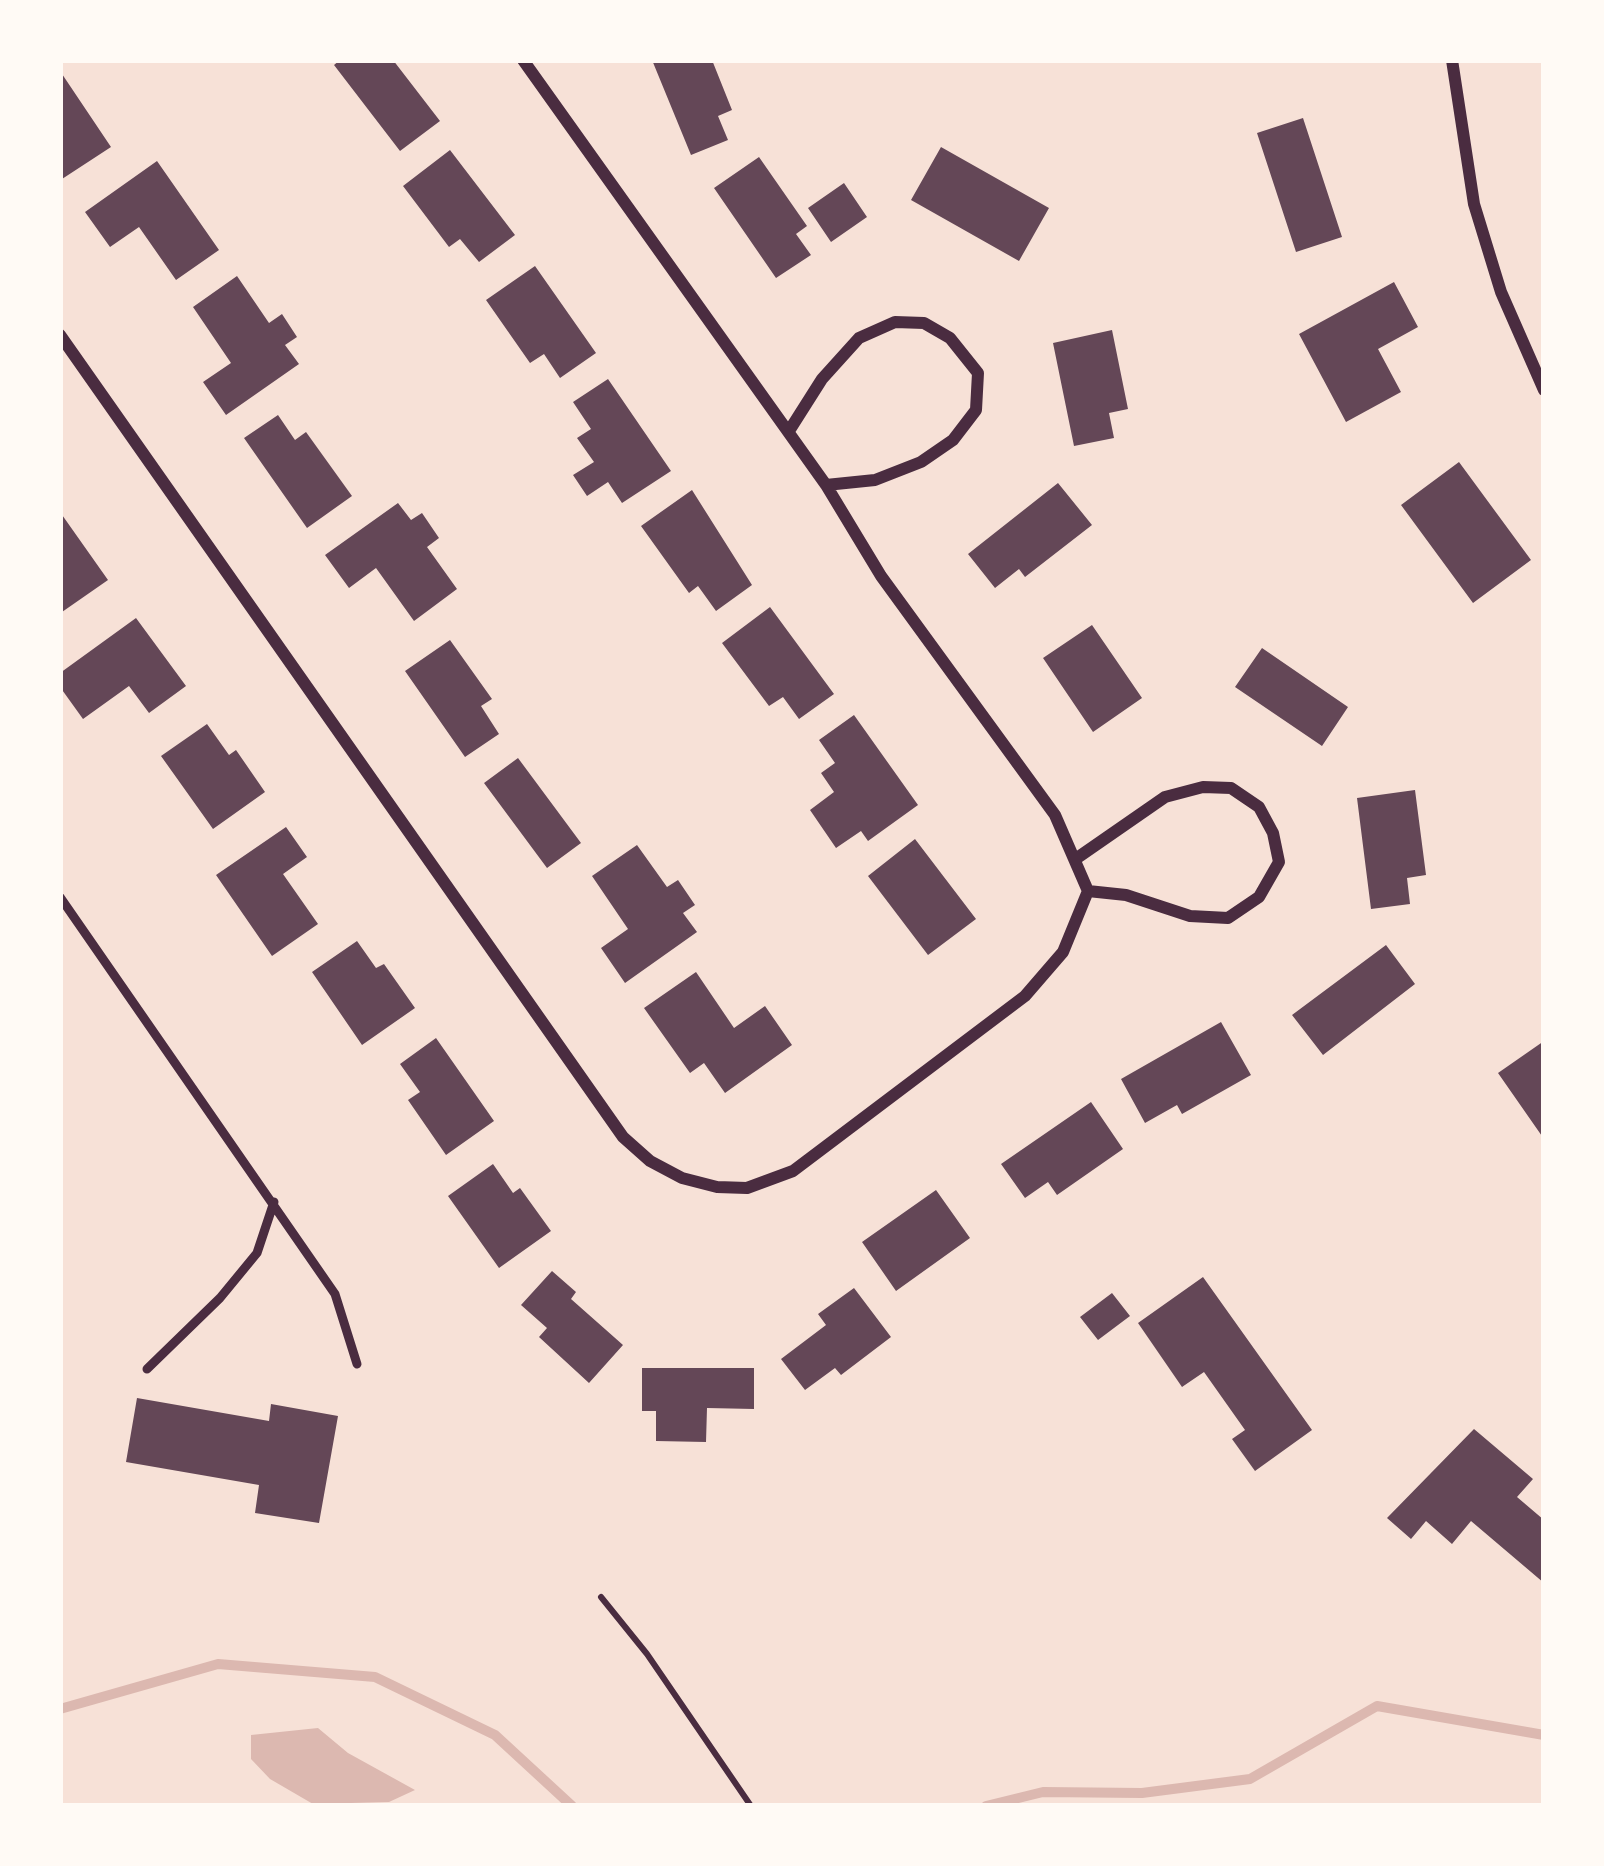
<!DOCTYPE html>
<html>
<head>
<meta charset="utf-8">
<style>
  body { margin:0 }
  #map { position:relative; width:1604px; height:1866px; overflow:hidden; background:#f7e1d7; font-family:Barlow,sans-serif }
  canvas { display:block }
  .frame { position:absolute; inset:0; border:63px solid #fffaf5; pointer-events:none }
</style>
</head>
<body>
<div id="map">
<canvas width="1604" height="1866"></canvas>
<div class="frame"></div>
</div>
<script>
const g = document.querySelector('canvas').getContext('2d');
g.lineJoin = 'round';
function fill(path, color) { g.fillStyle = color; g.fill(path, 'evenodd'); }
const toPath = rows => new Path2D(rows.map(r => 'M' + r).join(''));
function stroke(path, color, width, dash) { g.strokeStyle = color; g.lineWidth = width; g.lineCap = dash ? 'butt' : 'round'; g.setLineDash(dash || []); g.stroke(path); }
fill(toPath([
  [318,1728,348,1753,415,1790,389,1802,313,1804,270,1779,251,1759,251,1735]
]), '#dcb8b0');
stroke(toPath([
  [60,1709,218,1664,375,1677,495,1735,572,1806],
  [986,1806,1043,1792,1142,1793,1250,1779,1377,1706,1544,1735]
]), '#dcb8b0', 10);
fill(toPath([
  [340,60,393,60,440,121,400,151,334,65],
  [652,60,712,60,732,110,718,116,728,140,691,155],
  [60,71,111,147,62,179,60,176],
  [1303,118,1342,237,1296,252,1257,133],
  [941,147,1049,208,1019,261,911,200],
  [450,150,515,235,479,262,460,239,449,247,403,186],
  [759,157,807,226,796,234,811,255,776,278,714,188],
  [157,161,219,250,176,280,139,227,110,247,85,212],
  [844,183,867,217,831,242,808,208],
  [535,266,596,353,560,378,544,354,530,363,486,300],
  [237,276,269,323,282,314,297,337,285,345,299,364,226,415,203,382,231,363,193,307],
  [1394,282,1418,327,1378,349,1401,392,1346,422,1299,334],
  [1112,330,1128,409,1109,413,1114,438,1074,446,1053,343],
  [608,379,671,471,622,503,608,482,587,496,573,475,594,462,577,438,591,429,573,402],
  [278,415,295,440,306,432,352,496,307,528,244,438],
  [1459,462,1531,560,1473,603,1401,505],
  [1058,483,1092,525,1025,577,1019,569,995,588,968,554],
  [692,490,752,585,716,611,698,586,689,593,641,526],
  [398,503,411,520,422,513,439,538,427,547,457,589,414,621,376,568,349,588,325,555],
  [60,512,108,580,62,612,60,609],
  [770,607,834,694,799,719,783,697,769,706,722,643],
  [136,618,186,686,149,713,129,686,83,719,60,687,60,673],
  [1092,625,1142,698,1093,732,1043,658],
  [450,640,492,699,481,706,499,734,465,757,405,671],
  [1262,648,1348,707,1322,746,1235,687],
  [854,715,918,805,868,841,861,831,836,848,810,810,834,792,821,773,835,763,819,740],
  [207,724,229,755,236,750,265,792,213,829,161,756],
  [518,758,581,843,547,868,484,783],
  [1415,790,1426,875,1407,878,1410,904,1371,909,1357,798],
  [286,827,307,857,283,874,318,924,272,956,216,875],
  [915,839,976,919,928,955,868,876],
  [637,845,667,887,678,880,695,905,683,913,697,932,625,983,601,948,628,929,592,876],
  [357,941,376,968,384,964,415,1008,362,1045,312,972],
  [1386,945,1415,984,1323,1055,1292,1015],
  [696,972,734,1028,765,1006,792,1045,725,1093,704,1063,690,1073,644,1008],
  [1221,1022,1251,1075,1182,1114,1177,1105,1145,1123,1121,1079],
  [436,1038,494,1121,446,1155,408,1100,420,1092,400,1064],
  [1544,1041,1544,1139,1498,1073],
  [1091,1102,1123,1149,1057,1195,1048,1182,1025,1198,1001,1164],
  [493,1164,513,1193,520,1188,551,1231,499,1268,448,1196],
  [936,1190,970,1238,896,1291,862,1242],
  [552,1271,576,1292,571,1299,623,1345,589,1383,539,1337,547,1328,521,1305],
  [1203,1277,1312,1430,1255,1471,1232,1439,1245,1430,1204,1372,1182,1387,1138,1323],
  [854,1288,891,1337,841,1375,835,1368,805,1390,781,1359,826,1325,818,1314],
  [1112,1293,1130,1316,1098,1340,1080,1317],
  [642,1368,754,1368,754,1409,707,1408,706,1442,656,1441,656,1411,642,1411],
  [137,1398,269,1421,271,1404,338,1416,319,1523,255,1513,259,1485,126,1462],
  [1474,1429,1533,1479,1517,1497,1544,1520,1544,1583,1471,1521,1452,1544,1426,1521,1411,1539,1387,1518]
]), '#644757');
stroke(toPath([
  [601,1597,647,1654,751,1806]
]), '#4a2c40', 6);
stroke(toPath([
  [60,897,335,1294,357,1364],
  [147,1369,220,1298,257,1253,274,1202]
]), '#4a2c40', 9);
stroke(toPath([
  [1452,60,1474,204,1501,292,1544,390],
  [60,335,623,1137,650,1161,682,1178,717,1187,747,1188,793,1171,1025,996,1063,952,1088,891,1055,815,881,576,826,485,523,60],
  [789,431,822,379,859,338,895,322,924,323,950,338,978,373,976,410,953,440,921,462,875,480,826,485],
  [1077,858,1165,797,1203,787,1231,788,1259,807,1273,833,1279,862,1259,897,1228,918,1190,916,1126,895,1088,891]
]), '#4a2c40', 12);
</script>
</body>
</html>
